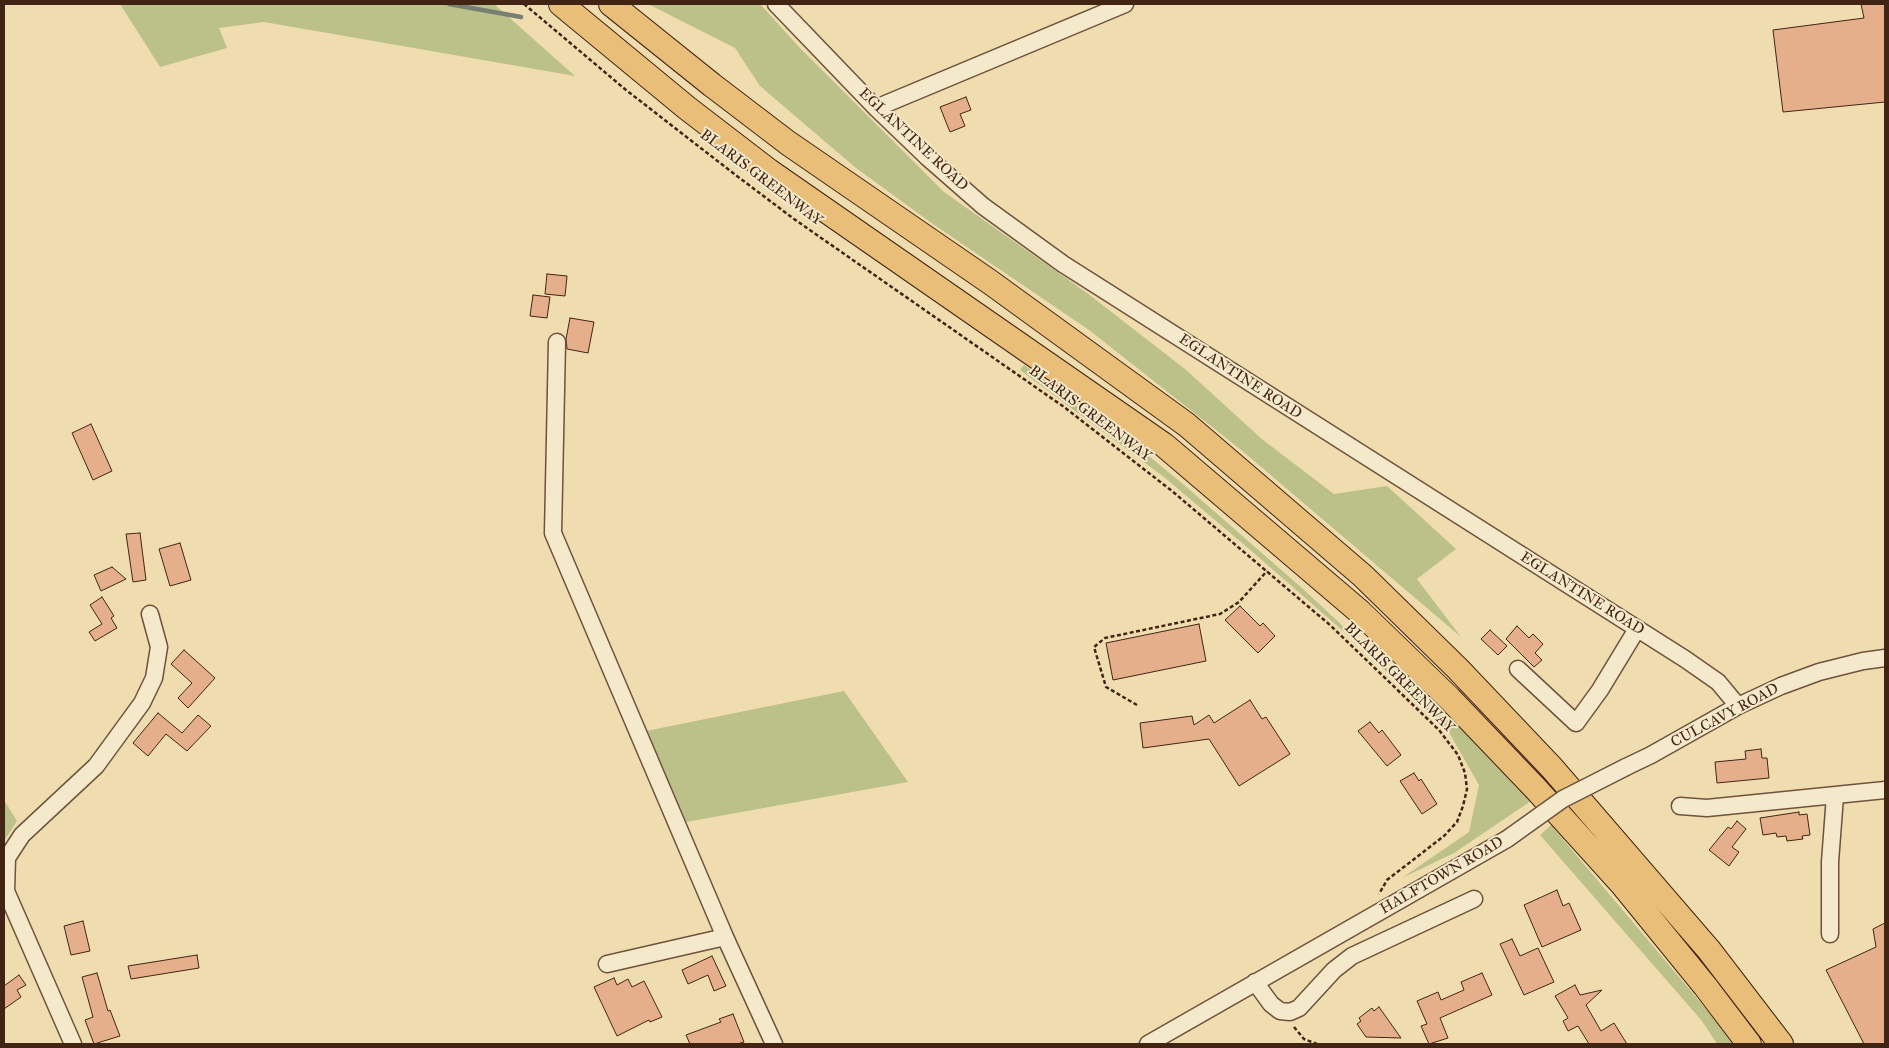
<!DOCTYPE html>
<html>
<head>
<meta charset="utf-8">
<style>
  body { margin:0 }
  #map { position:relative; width:1889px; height:1048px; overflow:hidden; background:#f0ddaf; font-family:"IM FELL Great Primer",serif }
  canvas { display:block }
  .frame { position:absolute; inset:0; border:5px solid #422415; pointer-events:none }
</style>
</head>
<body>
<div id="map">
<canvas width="1889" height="1048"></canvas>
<div class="frame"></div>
</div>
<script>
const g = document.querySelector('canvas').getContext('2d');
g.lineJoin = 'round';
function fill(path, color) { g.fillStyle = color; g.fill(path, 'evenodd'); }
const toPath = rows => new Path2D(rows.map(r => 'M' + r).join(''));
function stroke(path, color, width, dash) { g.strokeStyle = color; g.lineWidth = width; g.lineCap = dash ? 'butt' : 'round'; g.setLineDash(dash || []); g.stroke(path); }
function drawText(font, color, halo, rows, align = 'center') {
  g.font = font + ' "IM FELL Great Primer",serif'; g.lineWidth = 4; g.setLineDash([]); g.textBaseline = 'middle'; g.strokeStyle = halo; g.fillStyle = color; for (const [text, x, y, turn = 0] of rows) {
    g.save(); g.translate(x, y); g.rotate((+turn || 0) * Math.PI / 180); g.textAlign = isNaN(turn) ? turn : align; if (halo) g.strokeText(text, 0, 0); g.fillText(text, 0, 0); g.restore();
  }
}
fill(toPath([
  [120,4,494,4,575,76,264,22,219,28,227,48,160,67],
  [648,4,760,4,799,47,944,192,1087,293,1185,369,1263,440,1334,494,1387,486,1456,549,1417,579,1461,637,1240,449,1089,330,930,222,856,168,760,86,735,48],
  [1024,365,1123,435,1183,484,1303,589,1403,682,1466,732,1531,801,1454,853,1402,878,1469,832,1479,785,1447,729,1351,638,1255,554,1164,477,1020,370],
  [844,691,908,782,686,822,646,731],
  [4,800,17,821,4,841],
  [1551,825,1717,1022,1733,1044,1717,1044,1702,1021,1540,835]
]), '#bcc089');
stroke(toPath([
  [449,4,521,17]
]), '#777f72', 4.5);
const building = toPath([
  [1861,4,1885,4,1885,102,1783,112,1773,30,1864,18,1861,4],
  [966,97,971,110,960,114,965,126,950,132,940,107,966,97],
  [547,274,567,276,565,296,545,294,547,274],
  [533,295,550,297,547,318,530,316,533,295],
  [570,318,594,322,588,353,567,349,566,339,570,318],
  [91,424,112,471,93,480,72,433,91,424],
  [140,533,146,580,133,582,126,534,140,533],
  [180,543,191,580,170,586,159,549,180,543],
  [112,567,126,579,101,591,94,575,112,567],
  [102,597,114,616,111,618,117,628,95,641,89,632,102,624,90,605,102,597],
  [1240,606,1260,626,1263,623,1275,636,1258,653,1225,620,1240,606],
  [1199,624,1206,661,1113,680,1106,643,1199,624],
  [1517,626,1529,638,1533,634,1543,644,1535,653,1542,660,1534,667,1506,639,1517,626],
  [1490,630,1507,646,1498,655,1481,639,1490,630],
  [184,650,215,678,188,708,178,698,192,683,171,664,184,650],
  [1250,700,1262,719,1266,717,1290,754,1239,786,1209,739,1143,748,1140,723,1192,716,1194,725,1209,715,1214,723,1250,700],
  [158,713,182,733,198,715,211,726,187,751,166,734,148,756,133,743,158,713],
  [1370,722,1379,733,1382,730,1401,755,1387,766,1358,731,1370,722],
  [1761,749,1762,758,1767,758,1769,778,1717,783,1715,762,1746,759,1745,751,1761,749],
  [1414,773,1419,781,1421,779,1437,804,1422,814,1400,781,1414,773],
  [1799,812,1799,815,1807,814,1810,835,1802,836,1803,839,1787,841,1786,836,1777,837,1776,833,1763,835,1760,818,1799,812],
  [1737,821,1746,829,1732,847,1739,852,1729,866,1709,850,1728,827,1731,829,1737,821],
  [1557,890,1563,906,1569,903,1581,930,1542,947,1524,905,1557,890],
  [83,921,90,951,71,955,64,926,83,921],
  [1885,923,1885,1044,1864,1044,1826,970,1876,947,1873,929,1885,923],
  [1512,939,1520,956,1538,948,1554,982,1524,995,1500,944,1512,939],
  [197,955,199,968,131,979,128,966,197,955],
  [712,956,726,986,714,991,708,975,688,984,682,970,712,956],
  [97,973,108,1011,110,1010,120,1036,94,1044,85,1020,93,1017,82,977,97,973],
  [1482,973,1492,995,1440,1018,1448,1038,1429,1044,1421,1026,1427,1024,1417,1001,1438,992,1441,1000,1464,990,1461,982,1482,973],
  [19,975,26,985,17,990,21,997,4,1009,4,986,19,975],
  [614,978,617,985,628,979,632,987,644,981,662,1017,650,1022,649,1020,617,1036,594,987,614,978],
  [1575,985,1580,995,1602,990,1586,1005,1601,1031,1614,1023,1627,1044,1589,1044,1578,1026,1568,1031,1563,1021,1568,1018,1555,996,1575,985],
  [1379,1007,1401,1038,1366,1037,1357,1024,1361,1021,1359,1018,1372,1008,1374,1011,1379,1007],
  [733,1014,744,1042,737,1044,690,1044,686,1035,721,1022,719,1019,733,1014]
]);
fill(building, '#e5af8c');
stroke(building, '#422415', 1);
const minor = toPath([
  [776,4,876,108,927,157,983,206,1063,264,1685,659,1718,682,1738,706],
  [876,108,1125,4],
  [557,342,553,533,725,937,774,1044],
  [1518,669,1576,723,1600,690,1637,629],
  [1626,767,1651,755,1738,706,1781,686,1819,672,1863,661,1885,658],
  [1680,806,1707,808,1885,790],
  [1830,934,1830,862,1835,796],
  [607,964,725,937],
  [1255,982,1271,1004,1280,1011,1290,1012,1299,1008,1334,970,1352,956,1474,899],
  [73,1044,6,891,7,858,22,835,96,766,142,703,154,678,159,647,150,614],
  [1148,1044,1507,839]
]);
const highway = toPath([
  [561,4,687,108,769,171,1164,445,1360,612,1449,698,1536,789,1622,884,1705,986,1749,1044],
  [611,4,712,85,788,143,990,282,1187,425,1363,576,1458,669,1552,768,1709,950,1781,1044]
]);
stroke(minor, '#6e523c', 19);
stroke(highway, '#422415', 26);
stroke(toPath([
  [524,4,626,90,733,173,794,219,1064,407,1172,491,1330,625,1439,730,1458,755,1465,773,1467,789,1463,806,1457,822,1444,836,1387,880,1379,894],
  [1137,705,1106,687,1094,647,1105,638,1220,614,1239,602,1267,571],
  [1294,1027,1304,1039,1317,1044]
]), '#422415', 2.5, [4, 2.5]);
stroke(minor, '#f5e9cb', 16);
stroke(highway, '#e8be78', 24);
const minorBridge = toPath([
  [1507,839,1563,799,1626,767]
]);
stroke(minorBridge, '#6e523c', 19, []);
stroke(minorBridge, '#f5e9cb', 16);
drawText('15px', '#422415', '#f5e9cb', [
  ["EGLANTINE ROAD",913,140,43],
  ["BLARIS GREENWAY",761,178,37],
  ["EGLANTINE ROAD",1240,377,33],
  ["BLARIS GREENWAY",1090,414,37],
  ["EGLANTINE ROAD",1582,594,32],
  ["BLARIS GREENWAY",1399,678,45],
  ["CULCAVY ROAD",1725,716,-28],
  ["HALFTOWN ROAD",1442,876,-30]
]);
</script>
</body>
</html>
